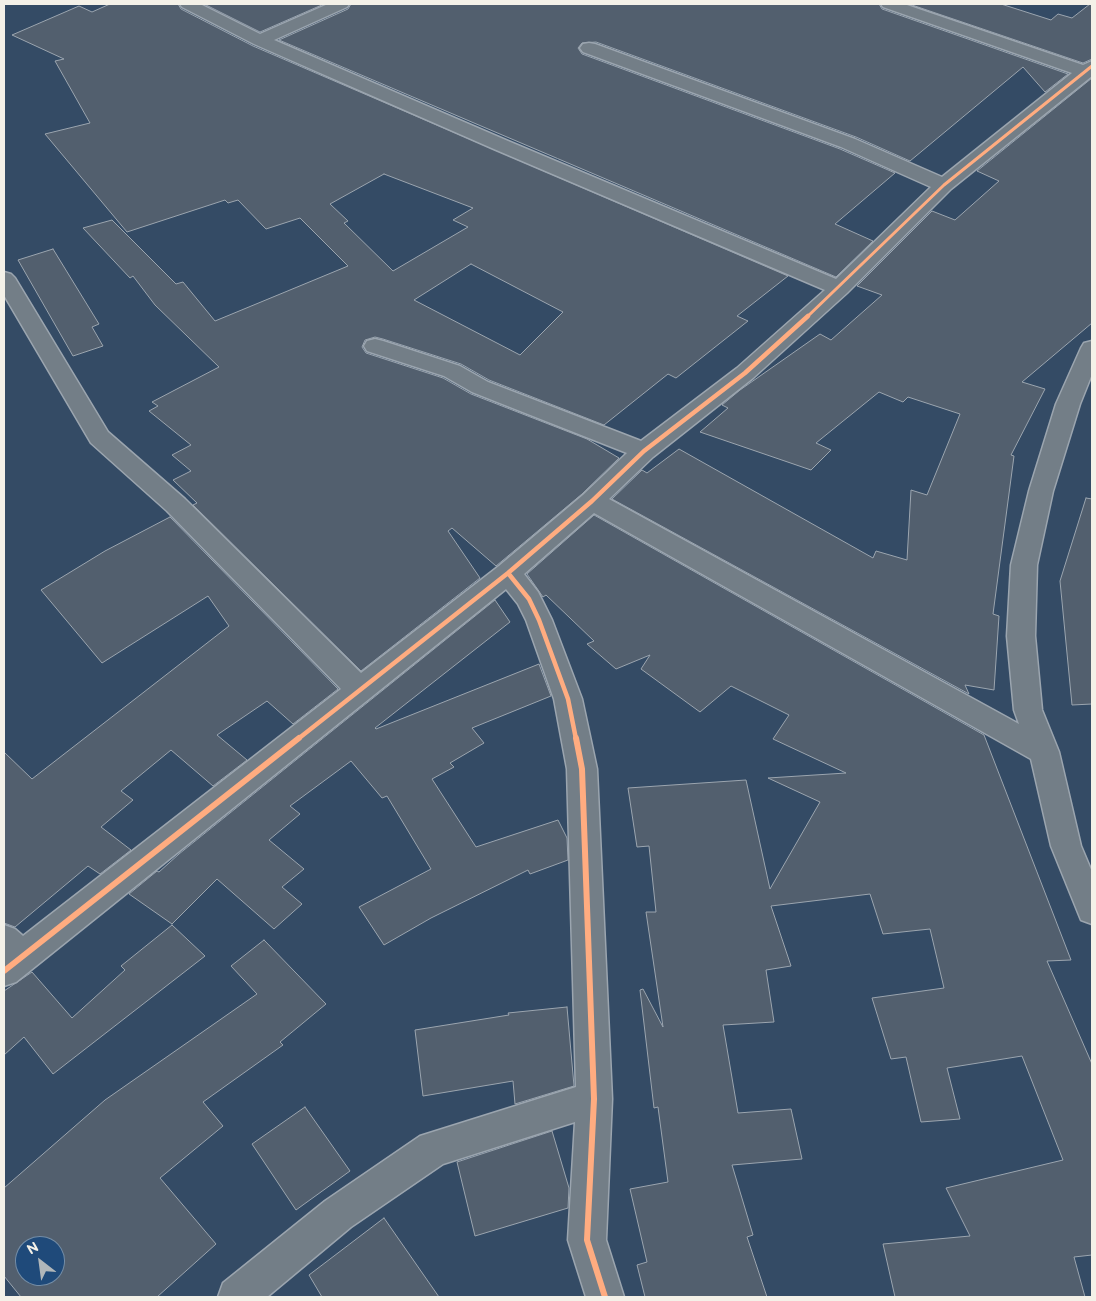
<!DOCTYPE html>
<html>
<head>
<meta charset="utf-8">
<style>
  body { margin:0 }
  #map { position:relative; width:1096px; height:1301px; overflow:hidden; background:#344b65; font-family:"Balsamiq Sans",sans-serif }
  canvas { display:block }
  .frame { position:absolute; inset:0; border:5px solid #f4f1e8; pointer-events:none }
  .north { position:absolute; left:15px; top:1236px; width:50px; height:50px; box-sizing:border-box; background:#1f4a7a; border:1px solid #748da6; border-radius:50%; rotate:330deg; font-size:14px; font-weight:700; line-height:20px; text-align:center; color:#f4f1e8 }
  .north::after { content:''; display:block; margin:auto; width:18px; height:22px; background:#b1b7ba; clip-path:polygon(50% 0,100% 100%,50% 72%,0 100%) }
</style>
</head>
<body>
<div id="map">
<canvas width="1096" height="1301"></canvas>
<div class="frame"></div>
<div class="north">N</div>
</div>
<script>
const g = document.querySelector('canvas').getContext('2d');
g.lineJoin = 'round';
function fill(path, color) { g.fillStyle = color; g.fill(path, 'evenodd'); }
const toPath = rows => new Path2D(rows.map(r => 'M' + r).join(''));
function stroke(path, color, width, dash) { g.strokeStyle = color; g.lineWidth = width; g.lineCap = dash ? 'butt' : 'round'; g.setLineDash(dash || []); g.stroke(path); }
const building = toPath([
  [110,4,178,4,181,9,253,46,788,276,737,316,748,321,676,378,668,374,604,425,489,380,461,364,383,339,375,337,365,340,362,347,366,353,443,378,471,394,587,439,619,458,582,494,496,566,452,528,448,531,480,578,361,671,193,505,197,503,173,480,191,471,172,455,191,445,149,411,158,406,152,402,219,367,155,305,133,276,130,278,83,228,112,220,176,284,183,282,215,321,348,266,300,218,266,229,238,200,228,203,225,200,127,232,45,134,90,123,55,61,64,59,12,35,79,6,92,12,110,4],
  [384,174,473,208,453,220,468,227,393,271,344,223,348,221,330,204,384,174],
  [471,264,563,312,520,355,414,300,471,264],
  [204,4,324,4,260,32,204,4],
  [351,4,879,4,882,9,1068,74,1045,92,1023,67,910,161,856,137,596,42,582,43,578,48,582,54,840,149,895,173,835,224,873,241,836,277,279,40,348,9,351,4],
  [909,4,1001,4,1051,20,1058,14,1072,18,1090,4,1092,4,1092,59,1083,63,909,4],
  [1092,78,1092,323,1022,382,1045,389,1011,455,1014,456,993,614,999,616,994,690,965,685,969,694,612,499,642,470,647,473,679,449,873,558,876,551,907,560,911,490,927,495,960,414,908,397,903,402,879,392,816,443,831,450,811,470,700,432,728,408,722,405,740,390,820,334,831,340,882,295,857,286,932,211,955,220,999,181,977,171,1092,78],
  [53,249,99,324,92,327,103,346,73,356,18,260,53,249],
  [1086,498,1092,499,1092,704,1072,705,1060,581,1086,498],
  [594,515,984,735,1071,960,1047,961,1092,1064,1092,1255,1074,1257,1085,1297,895,1297,883,1244,970,1236,946,1188,1063,1160,1022,1056,947,1068,960,1119,921,1122,906,1057,891,1059,872,998,944,988,930,929,883,934,870,894,771,906,791,966,766,970,774,1022,723,1025,738,1113,791,1109,802,1159,732,1165,753,1235,747,1237,767,1297,645,1297,637,1265,647,1262,630,1189,668,1182,658,1107,654,1108,640,990,643,989,663,1027,646,912,656,912,649,846,637,847,628,788,746,780,770,889,820,802,768,778,846,773,773,739,789,715,731,686,700,712,641,669,650,655,616,669,587,644,594,641,546,595,543,597,527,574,594,515],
  [170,517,338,689,293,724,267,701,217,735,247,760,213,786,171,750,121,791,133,800,101,827,131,850,100,874,88,866,15,927,4,923,4,752,32,779,229,626,208,596,102,663,41,590,105,551,170,517],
  [495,600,510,622,375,728,376,729,539,664,551,696,472,728,484,743,450,763,454,767,432,779,476,847,558,820,567,838,568,860,530,874,528,870,431,918,384,945,359,907,431,869,387,796,382,798,351,761,290,806,300,814,269,840,304,869,282,887,302,904,274,929,217,879,172,924,129,894,157,871,159,872,179,854,495,600],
  [172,925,205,956,53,1074,24,1037,4,1055,4,991,32,972,72,1018,125,970,121,966,172,925],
  [264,940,326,1004,280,1042,283,1045,203,1102,223,1126,160,1178,216,1244,157,1297,21,1297,4,1276,4,1188,105,1100,257,994,231,966,264,940],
  [25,1246,55,1246,55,1276,25,1276,25,1246],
  [567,1007,574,1086,515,1104,513,1081,423,1096,415,1030,509,1015,508,1013,567,1007],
  [305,1107,350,1171,296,1210,252,1144,305,1107],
  [552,1131,569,1188,568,1208,475,1236,457,1162,552,1131],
  [384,1218,439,1297,322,1297,309,1275,384,1218]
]);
fill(building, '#525f6e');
stroke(building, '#9ba5af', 1);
const minor = toPath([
  [180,4,200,4,260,34,328,4,349,4,347,7,274,40,508,141,836,279,931,187,841,147,583,52,580,48,583,44,589,43,595,44,855,139,942,177,1072,73,883,7,881,4,904,4,1083,65,1092,61,1092,76,951,189,847,293,753,378,653,457,609,499,1019,724,1014,710,1007,636,1011,565,1029,491,1056,404,1081,348,1084,343,1092,341,1092,374,1080,404,1053,491,1037,565,1035,636,1042,710,1059,752,1081,846,1092,872,1092,924,1081,920,1051,846,1031,759,594,513,524,574,538,592,552,620,582,699,597,769,612,1099,606,1240,624,1297,586,1297,568,1240,575,1122,443,1164,351,1227,267,1297,218,1297,223,1283,325,1201,420,1136,576,1087,567,769,554,699,526,620,518,604,506,589,16,982,4,986,4,925,15,929,23,936,341,689,167,511,91,443,4,295,4,272,11,274,15,278,108,432,185,499,361,673,499,566,583,495,627,453,472,392,444,376,367,351,364,346,367,341,375,339,383,341,460,366,488,382,641,441,737,368,825,290,494,149,254,44,182,7,180,4]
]);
stroke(minor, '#9ba5af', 3);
fill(minor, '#737e87');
stroke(toPath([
  [807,317,944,185,1092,66]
]), '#ffac80', 3);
stroke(toPath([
  [508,573,529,599,539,620,568,699,576,739],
  [298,739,508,573,592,501,644,451,745,373,808,316]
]), '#ffac80', 4.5);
stroke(toPath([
  [576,738,582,769,594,1099,587,1240,605,1297],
  [4,971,299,738]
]), '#ffac80', 6);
</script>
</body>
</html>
